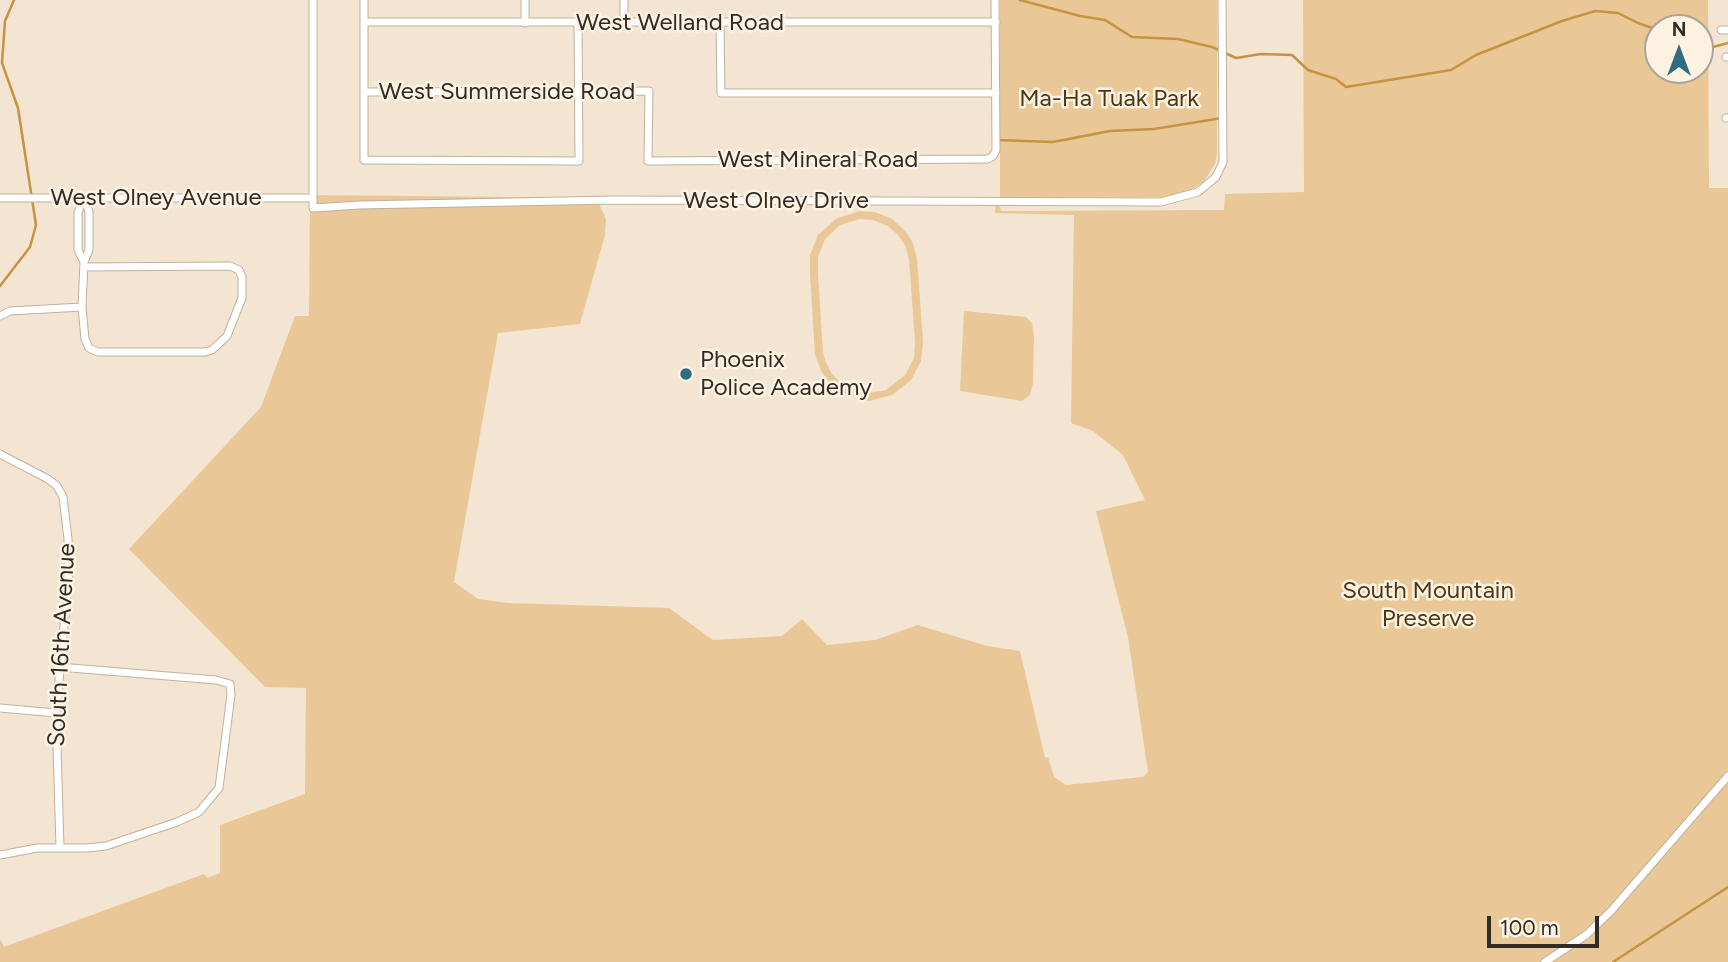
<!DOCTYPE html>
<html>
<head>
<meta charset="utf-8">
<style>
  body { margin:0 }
  #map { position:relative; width:1728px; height:962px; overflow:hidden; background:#f3e5d2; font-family:Figtree,sans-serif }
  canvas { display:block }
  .north { position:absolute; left:1644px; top:14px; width:70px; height:70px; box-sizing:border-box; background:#fef3e3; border:2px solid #aca397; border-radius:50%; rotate:0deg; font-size:19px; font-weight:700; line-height:28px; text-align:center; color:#312c25 }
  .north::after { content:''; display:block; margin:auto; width:24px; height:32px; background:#2f6c83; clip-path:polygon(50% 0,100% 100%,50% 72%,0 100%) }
  .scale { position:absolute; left:1487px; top:916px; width:112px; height:32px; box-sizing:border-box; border:4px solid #312c25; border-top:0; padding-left:9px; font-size:21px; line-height:24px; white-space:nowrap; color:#312c25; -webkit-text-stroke:5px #fef3e3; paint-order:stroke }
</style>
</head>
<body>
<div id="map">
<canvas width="1728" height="962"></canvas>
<div class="north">N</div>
<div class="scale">100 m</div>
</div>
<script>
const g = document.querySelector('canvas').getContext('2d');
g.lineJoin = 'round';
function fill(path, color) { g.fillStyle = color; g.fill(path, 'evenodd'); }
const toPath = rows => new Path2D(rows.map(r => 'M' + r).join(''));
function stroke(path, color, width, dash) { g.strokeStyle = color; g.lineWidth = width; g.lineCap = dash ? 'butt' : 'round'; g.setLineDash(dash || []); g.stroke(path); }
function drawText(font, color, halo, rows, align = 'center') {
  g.font = font + ' Figtree,sans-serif'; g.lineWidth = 5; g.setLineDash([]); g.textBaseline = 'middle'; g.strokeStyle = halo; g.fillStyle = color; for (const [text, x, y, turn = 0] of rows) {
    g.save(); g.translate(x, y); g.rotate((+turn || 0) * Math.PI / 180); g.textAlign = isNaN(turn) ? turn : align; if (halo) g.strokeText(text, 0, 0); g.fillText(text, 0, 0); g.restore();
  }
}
fill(toPath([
  [1000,0,1217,0,1217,153,1215,164,1204,181,1187,193,1163,197,1000,197],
  [1303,0,1708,0,1709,188,1728,188,1728,962,0,962,0,939,4,947,204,874,207,878,220,873,220,825,305,794,306,688,265,687,129,549,261,407,295,316,309,316,310,195,998,202,1001,211,1224,210,1225,194,1304,192],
  [1658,28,1700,28,1700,70,1658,70],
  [793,203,995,205,995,213,1074,215,1071,423,1093,431,1123,455,1145,500,1096,511,1128,637,1148,772,1143,777,1066,785,1054,777,1048,757,1045,758,1020,651,987,646,918,625,875,640,827,645,802,619,782,636,713,640,669,608,508,603,478,599,454,582,498,333,580,324,605,235,606,219,599,204],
  [859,211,875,212,892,219,904,230,912,241,917,258,923,342,921,361,911,380,892,395,869,401,842,394,832,386,821,371,815,354,810,274,810,255,818,235,836,219],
  [859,219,873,220,888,226,898,235,905,245,909,259,915,342,914,358,905,375,886,390,869,393,855,391,841,383,832,374,826,363,823,353,818,274,818,257,825,239,840,225],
  [964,311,1026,317,1032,323,1034,337,1033,383,1030,395,1022,401,960,391]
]), '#e9c797');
stroke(toPath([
  [1020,0,1080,16,1105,20,1132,37,1178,39,1212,47,1236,58,1261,54,1292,55,1308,70,1336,79,1346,87,1451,70,1476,55,1562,21,1595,11,1618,13,1638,23,1658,30],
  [1700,45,1713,47,1728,43],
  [997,140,1053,142,1110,131,1154,129,1222,118],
  [0,286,30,247,36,225,18,108,2,63,5,21,14,0],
  [1613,962,1728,887]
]), '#c69342', 2.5);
const street = toPath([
  [313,0,313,208,360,205,613,200,1161,202,1198,192,1216,177,1223,162,1222,0],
  [364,0,364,160,579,161,578,23],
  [525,0,525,23],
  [624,0,624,22],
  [364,22,996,22],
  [720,22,721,93,996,93],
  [1721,30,1728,30],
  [1726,57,1728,57],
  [365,92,649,91,648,161,988,159,993,156,996,150,995,0],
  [1726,118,1728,118],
  [84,197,89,212,89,250,84,262,82,307,85,339,89,348,98,352,205,352,212,350,227,336,242,298,242,277,239,270,230,266,84,267],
  [0,198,312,198],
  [83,198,78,213,78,250,84,262],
  [0,316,10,311,82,307],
  [0,454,48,479,57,486,63,497,68,539,69,572,56,713,60,847],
  [0,708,56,713],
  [0,855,37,848,87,848,106,846,177,822,199,812,219,788,231,695,230,684,216,680,59,667],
  [1545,962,1586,935,1611,911,1728,776]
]);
stroke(street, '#beb19e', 9);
stroke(street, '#fff', 7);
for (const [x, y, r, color] of [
  [686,374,7,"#2f6c83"]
]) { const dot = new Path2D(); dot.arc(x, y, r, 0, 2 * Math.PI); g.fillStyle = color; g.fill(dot); stroke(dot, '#fef3e3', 2.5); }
drawText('24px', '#312c25', '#fef3e3', [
  ["West Welland Road",680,23],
  ["West Summerside Road",507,92],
  ["West Mineral Road",818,160],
  ["West Olney Avenue",156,198],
  ["West Olney Drive",776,201],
  ["South 16th Avenue",62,645,-87]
]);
drawText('24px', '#4e3816', '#fef3e3', [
  ["Ma-Ha Tuak Park",1109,99],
  ["South Mountain",1428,591],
  ["Preserve",1428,619]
]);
drawText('24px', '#312c25', '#fef3e3', [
  ["Phoenix",700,360],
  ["Police Academy",700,388]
], 'left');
</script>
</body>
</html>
